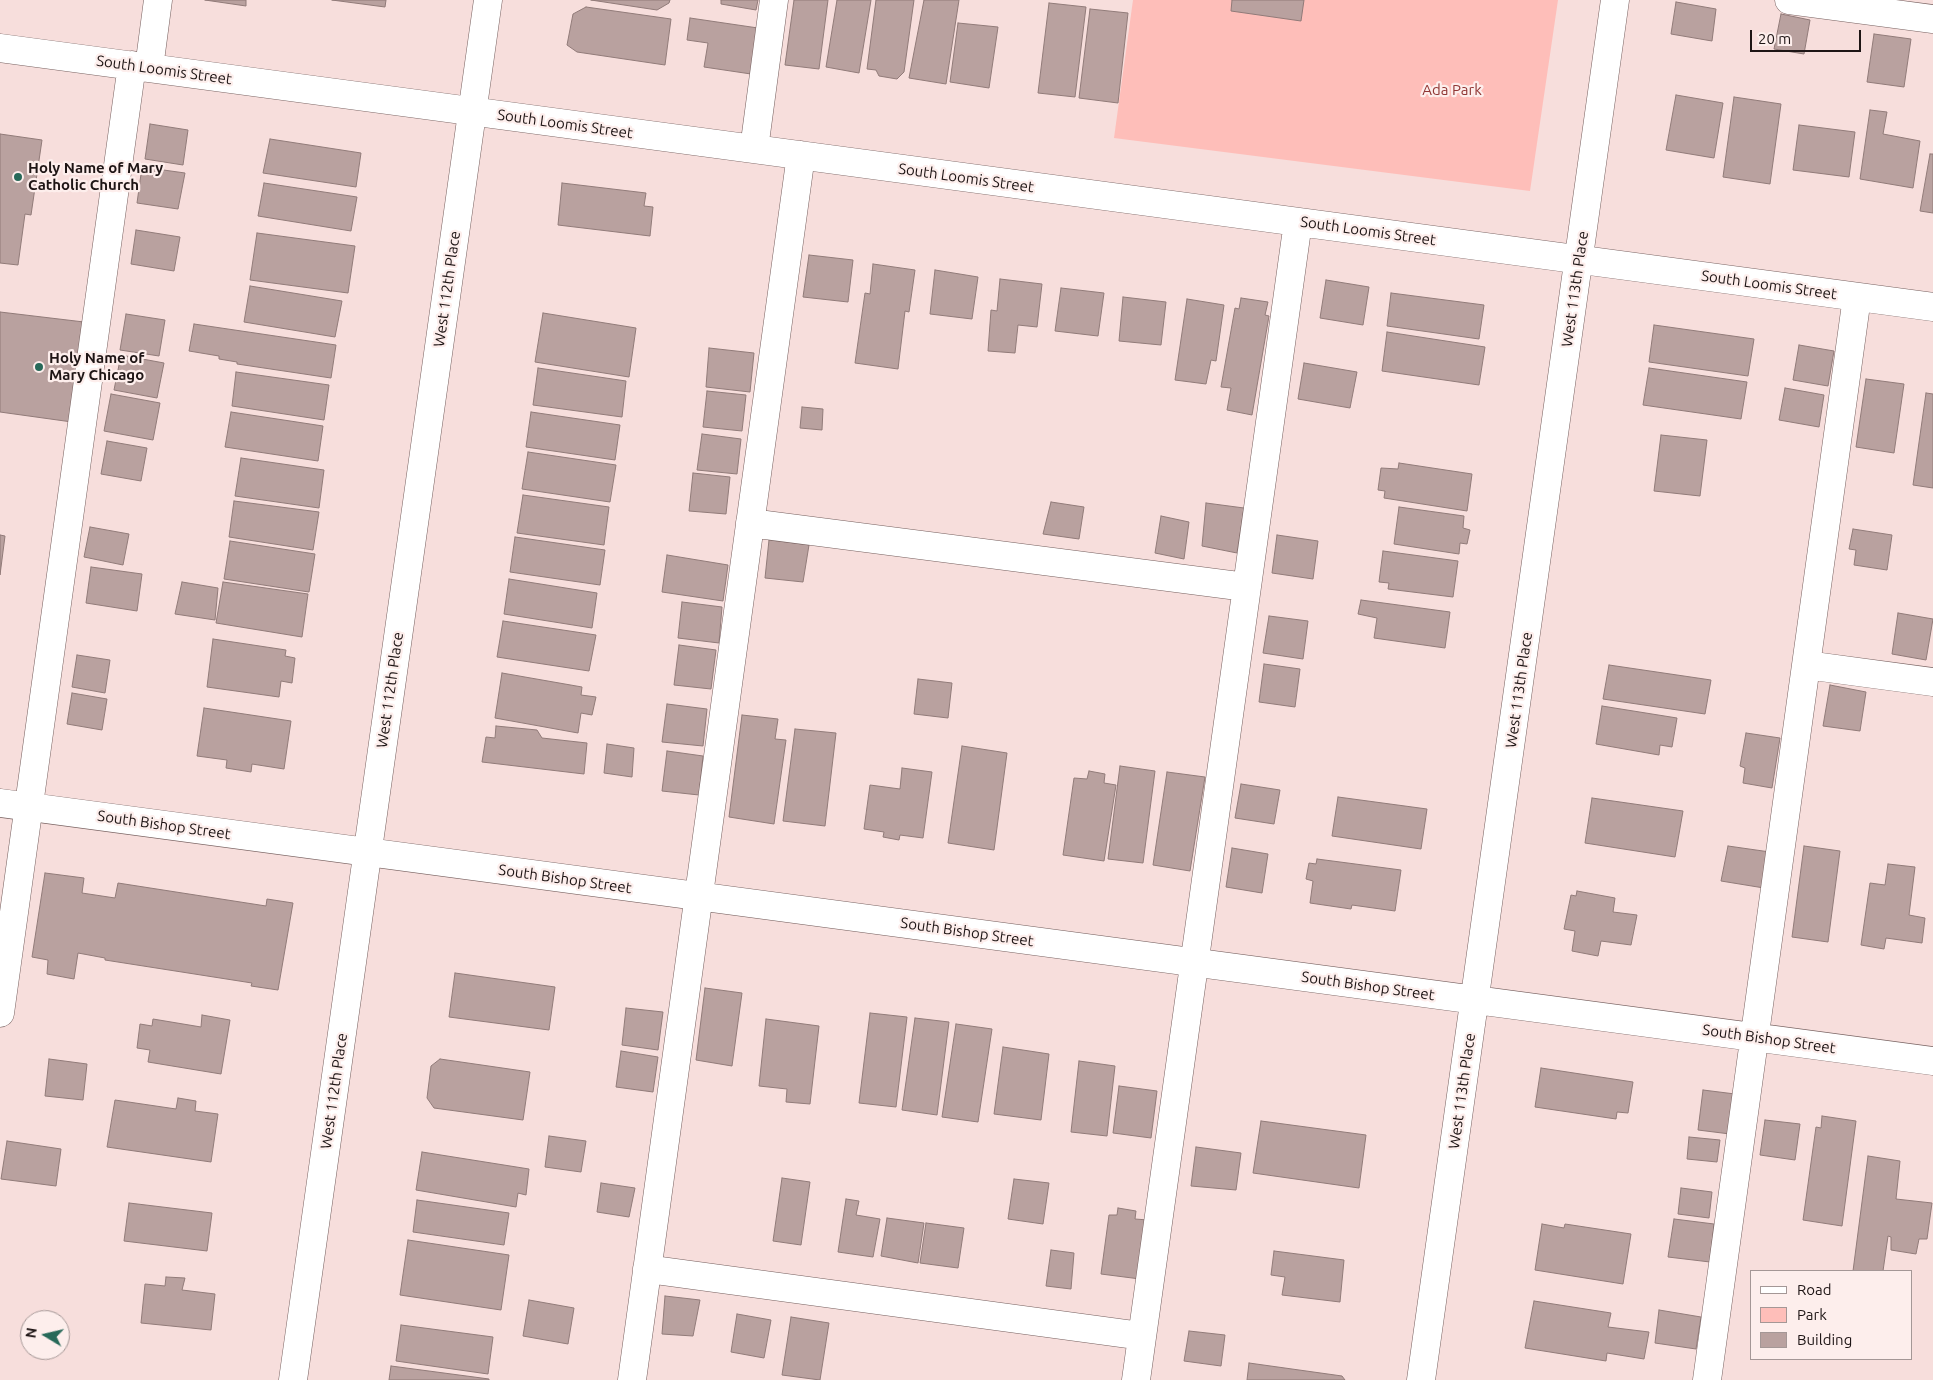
<!DOCTYPE html>
<html>
<head>
<meta charset="utf-8">
<style>
  body { margin:0 }
  #map { position:relative; width:1933px; height:1380px; overflow:hidden; background:#f7dedc; font-family:Ubuntu,sans-serif }
  canvas { display:block }
  .legend { position:absolute; left:1750px; top:1270px; width:162px; height:90px; box-sizing:border-box; background:#fdeeec; border:1px solid #a49796; margin:0; padding:6px 9px; list-style:none; font-size:15px; color:#1e1515 }
  .legend li { display:flex; align-items:center; gap:10px; height:25px }
  .legend b { width:25px; border:1px solid #a49796 }
  .north { position:absolute; left:20px; top:1310px; width:50px; height:50px; box-sizing:border-box; background:#fdeeec; border:1px solid #a49796; border-radius:50%; rotate:279deg; font-size:14px; font-weight:700; line-height:20px; text-align:center; color:#1e1515 }
  .north::after { content:''; display:block; margin:auto; width:18px; height:22px; background:#276959; clip-path:polygon(50% 0,100% 100%,50% 72%,0 100%) }
  .scale { position:absolute; left:1750px; top:30px; width:111px; height:22px; box-sizing:border-box; border:2px solid #1e1515; border-top:0; padding-left:6px; font-size:15px; line-height:18px; white-space:nowrap; color:#1e1515; -webkit-text-stroke:4px #fdeeec; paint-order:stroke }
</style>
</head>
<body>
<div id="map">
<canvas width="1933" height="1380"></canvas>
<ul class="legend">
<li><b style="height:6px;background:#fff"></b>Road</li>
<li><b style="height:14px;background:#febeb9"></b>Park</li>
<li><b style="height:14px;background:#b9a19f"></b>Building</li>
</ul>
<div class="north">N</div>
<div class="scale">20 m</div>
</div>
<script>
const g = document.querySelector('canvas').getContext('2d');
g.lineJoin = 'round';
function fill(path, color) { g.fillStyle = color; g.fill(path, 'evenodd'); }
const toPath = rows => new Path2D(rows.map(r => 'M' + r).join(''));
function stroke(path, color, width, dash) { g.strokeStyle = color; g.lineWidth = width; g.lineCap = dash ? 'butt' : 'round'; g.setLineDash(dash || []); g.stroke(path); }
function drawText(font, color, halo, rows, align = 'center') {
  g.font = font + ' Ubuntu,sans-serif'; g.lineWidth = 4.5; g.setLineDash([]); g.textBaseline = 'middle'; g.strokeStyle = halo; g.fillStyle = color; for (const [text, x, y, turn = 0] of rows) {
    g.save(); g.translate(x, y); g.rotate((+turn || 0) * Math.PI / 180); g.textAlign = isNaN(turn) ? turn : align; if (halo) g.strokeText(text, 0, 0); g.fillText(text, 0, 0); g.restore();
  }
}
fill(toPath([
  [1133,0,1558,0,1530,191,1114,138]
]), '#febeb9');
const building = toPath([
  [205,0,246,0,246,6,205,0],
  [332,0,386,0,385,7,332,0],
  [591,0,670,0,669,3,657,10,591,0],
  [721,0,758,0,756,10,721,4,721,0],
  [794,0,828,0,819,69,785,65,794,0],
  [837,0,871,0,859,73,826,67,837,0],
  [876,0,914,0,904,72,897,79,879,76,876,70,867,69,876,0],
  [924,0,959,0,946,84,909,78,924,0],
  [1232,0,1304,0,1301,21,1231,11,1232,0],
  [1676,2,1716,9,1712,41,1671,34,1676,2],
  [1049,3,1086,7,1075,97,1038,93,1049,3],
  [586,7,671,19,665,65,577,52,567,45,573,14,586,7],
  [1090,9,1128,13,1118,103,1079,98,1090,9],
  [1781,14,1810,20,1804,54,1774,49,1781,14],
  [690,18,758,28,751,74,704,67,708,43,687,40,690,18],
  [958,23,998,27,989,88,950,82,958,23],
  [1874,34,1911,39,1904,87,1867,82,1874,34],
  [1676,95,1723,103,1714,158,1666,150,1676,95],
  [1734,97,1781,104,1770,184,1723,177,1734,97],
  [1870,110,1887,112,1883,134,1920,141,1913,188,1860,179,1870,110],
  [150,124,188,130,183,165,145,159,150,124],
  [1799,125,1855,132,1849,177,1793,170,1799,125],
  [0,134,42,140,31,215,25,214,18,265,0,263,0,134],
  [270,139,361,153,356,187,263,173,270,139],
  [1930,154,1933,154,1933,213,1920,211,1930,154],
  [142,167,185,173,178,209,137,203,142,167],
  [264,183,357,197,351,231,258,216,264,183],
  [562,183,646,193,644,206,653,207,650,236,558,225,562,183],
  [136,230,180,237,174,271,131,264,136,230],
  [257,233,355,246,348,293,250,280,257,233],
  [809,255,853,260,848,302,803,297,809,255],
  [873,264,915,270,909,312,905,311,898,369,855,363,865,293,870,294,873,264],
  [935,270,978,277,972,319,930,314,935,270],
  [1000,279,1042,284,1037,327,1018,325,1015,353,988,351,991,310,997,311,1000,279],
  [1326,280,1369,287,1363,325,1320,318,1326,280],
  [250,286,342,301,335,337,244,322,250,286],
  [1061,288,1104,293,1098,336,1055,331,1061,288],
  [1391,293,1484,305,1479,339,1387,326,1391,293],
  [1123,297,1166,302,1161,345,1119,341,1123,297],
  [1241,298,1268,302,1265,315,1269,316,1252,415,1227,410,1231,388,1221,387,1235,308,1239,309,1241,298],
  [1187,299,1224,305,1216,361,1211,360,1206,384,1175,380,1187,299],
  [0,312,84,322,72,422,0,412,0,312],
  [543,313,636,328,629,377,535,362,543,313],
  [126,314,165,320,159,356,120,350,126,314],
  [194,324,336,345,331,378,237,364,237,362,219,359,219,356,189,351,194,324],
  [1654,325,1754,339,1748,376,1649,362,1654,325],
  [1387,332,1485,347,1479,385,1382,371,1387,332],
  [1799,345,1834,351,1828,386,1793,380,1799,345],
  [709,348,754,353,750,392,706,387,709,348],
  [121,355,164,363,157,398,114,390,121,355],
  [1304,363,1357,372,1350,408,1298,399,1304,363],
  [538,368,626,381,622,417,533,405,538,368],
  [1649,368,1747,382,1741,419,1643,405,1649,368],
  [236,372,329,385,324,420,232,406,236,372],
  [1866,379,1904,384,1894,453,1856,447,1866,379],
  [1785,388,1824,395,1819,427,1779,420,1785,388],
  [707,391,746,395,742,431,703,427,707,391],
  [1926,393,1933,394,1933,488,1913,485,1926,393],
  [111,394,160,403,153,440,104,431,111,394],
  [802,407,823,409,822,430,800,428,802,407],
  [231,412,323,426,318,461,225,447,231,412],
  [531,412,620,425,615,460,526,447,531,412],
  [702,434,741,439,737,474,697,470,702,434],
  [1661,435,1707,440,1700,496,1654,491,1661,435],
  [107,441,147,448,141,481,101,474,107,441],
  [528,452,616,465,610,502,522,489,528,452],
  [241,458,324,470,319,508,235,496,241,458],
  [1399,463,1472,474,1467,511,1384,498,1385,491,1378,490,1381,468,1398,469,1399,463],
  [693,473,730,477,726,514,689,511,693,473],
  [523,495,609,507,604,545,517,533,523,495],
  [234,501,319,512,313,550,229,537,234,501],
  [1051,502,1084,507,1079,539,1043,534,1051,502],
  [1206,503,1244,508,1237,553,1202,546,1206,503],
  [1399,507,1464,516,1463,528,1470,530,1467,544,1460,543,1459,554,1394,544,1399,507],
  [1161,516,1189,522,1184,559,1155,553,1161,516],
  [90,527,129,534,123,565,84,557,90,527],
  [1853,529,1892,535,1887,570,1854,565,1856,550,1849,549,1853,529],
  [0,535,5,536,0,575,0,535],
  [1277,535,1318,541,1313,579,1272,573,1277,535],
  [515,537,605,550,600,585,510,572,515,537],
  [769,540,809,545,803,582,765,578,769,540],
  [230,541,315,554,309,592,224,579,230,541],
  [1383,551,1458,561,1453,597,1388,589,1389,583,1379,582,1383,551],
  [667,555,728,565,723,601,662,592,667,555],
  [91,567,142,574,137,611,86,603,91,567],
  [509,579,597,593,592,628,504,614,509,579],
  [182,582,218,588,215,620,175,614,182,582],
  [223,582,308,594,302,637,216,623,223,582],
  [1361,600,1450,612,1445,648,1374,638,1377,618,1358,614,1361,600],
  [682,602,722,607,719,643,678,638,682,602],
  [1898,613,1933,619,1926,660,1892,654,1898,613],
  [1269,616,1308,621,1303,659,1263,653,1269,616],
  [503,621,596,635,589,671,497,657,503,621],
  [213,639,286,650,285,656,295,658,292,683,281,681,279,697,207,687,213,639],
  [679,645,716,650,711,689,674,685,679,645],
  [77,655,110,660,105,693,72,687,77,655],
  [1264,664,1300,669,1295,707,1259,702,1264,664],
  [1609,665,1711,680,1705,714,1603,699,1609,665],
  [502,673,582,687,581,695,596,697,592,715,581,713,578,733,495,718,502,673],
  [918,679,952,683,948,718,914,714,918,679],
  [1830,685,1866,692,1860,731,1823,726,1830,685],
  [72,693,107,699,102,730,67,724,72,693],
  [667,704,707,709,703,746,662,742,667,704],
  [1602,706,1677,718,1672,747,1660,745,1659,755,1596,744,1602,706],
  [204,708,291,721,284,769,252,764,251,772,226,768,227,760,197,756,204,708],
  [742,715,778,719,775,739,786,740,774,824,729,817,742,715],
  [496,726,537,730,542,738,587,743,584,774,482,762,486,737,495,738,496,726],
  [795,729,836,733,825,826,783,821,795,729],
  [1746,733,1780,738,1772,788,1743,783,1745,768,1740,766,1746,733],
  [607,744,634,748,632,777,604,773,607,744],
  [962,746,1007,753,994,850,948,843,962,746],
  [667,751,703,756,699,795,662,791,667,751],
  [1120,766,1155,771,1143,863,1108,859,1120,766],
  [902,768,932,772,923,838,900,835,899,840,883,837,884,832,864,829,870,785,900,789,902,768],
  [1089,771,1105,774,1104,783,1116,785,1104,861,1063,855,1074,778,1087,779,1089,771],
  [1167,772,1205,777,1190,871,1153,865,1167,772],
  [1241,784,1280,790,1274,824,1235,818,1241,784],
  [1338,797,1427,809,1421,849,1332,836,1338,797],
  [1592,798,1683,811,1675,857,1585,843,1592,798],
  [1728,846,1770,852,1764,888,1721,881,1728,846],
  [1804,846,1840,851,1828,942,1792,937,1804,846],
  [1232,848,1268,854,1262,893,1226,887,1232,848],
  [1317,859,1401,870,1395,911,1352,905,1351,909,1310,903,1313,881,1306,879,1309,863,1316,864,1317,859],
  [1888,864,1915,867,1909,915,1925,918,1922,943,1886,938,1884,949,1861,945,1870,883,1885,885,1888,864],
  [45,873,84,878,82,893,115,898,118,883,266,906,267,899,293,903,278,990,251,986,252,983,105,960,105,958,78,953,74,979,47,974,48,960,32,957,45,873],
  [1577,891,1615,898,1613,912,1637,915,1631,945,1601,941,1598,956,1572,951,1575,931,1564,929,1571,895,1576,896,1577,891],
  [455,973,555,987,549,1030,449,1017,455,973],
  [705,988,742,993,732,1066,696,1060,705,988],
  [626,1008,663,1012,658,1050,622,1045,626,1008],
  [870,1013,907,1017,896,1107,859,1103,870,1013],
  [202,1015,230,1020,221,1074,148,1062,150,1050,137,1048,140,1024,152,1026,153,1019,201,1027,202,1015],
  [915,1018,949,1022,937,1115,902,1110,915,1018],
  [766,1019,819,1026,810,1104,786,1102,787,1089,759,1086,766,1019],
  [956,1024,992,1029,978,1122,942,1117,956,1024],
  [1003,1047,1049,1054,1041,1120,994,1114,1003,1047],
  [621,1051,658,1057,653,1092,616,1087,621,1051],
  [49,1059,87,1064,83,1100,45,1096,49,1059],
  [440,1059,530,1072,523,1120,434,1108,427,1098,431,1066,440,1059],
  [1079,1061,1115,1066,1107,1136,1071,1132,1079,1061],
  [1541,1068,1633,1082,1628,1113,1617,1112,1616,1119,1535,1107,1541,1068],
  [1119,1086,1157,1091,1151,1138,1113,1133,1119,1086],
  [1703,1090,1735,1094,1730,1134,1698,1130,1703,1090],
  [178,1098,196,1101,195,1111,218,1114,211,1162,107,1147,115,1100,176,1109,178,1098],
  [1822,1116,1856,1121,1842,1226,1803,1220,1816,1127,1821,1128,1822,1116],
  [1765,1120,1800,1124,1795,1160,1760,1155,1765,1120],
  [1261,1121,1366,1135,1359,1188,1253,1173,1261,1121],
  [549,1136,586,1141,581,1172,545,1167,549,1136],
  [1689,1137,1720,1140,1717,1162,1687,1159,1689,1137],
  [7,1141,61,1149,56,1186,1,1179,7,1141],
  [1196,1147,1241,1153,1236,1190,1191,1186,1196,1147],
  [422,1152,529,1169,526,1195,518,1193,516,1207,416,1190,422,1152],
  [1868,1156,1900,1161,1896,1199,1932,1203,1927,1239,1919,1239,1916,1254,1891,1250,1891,1237,1888,1236,1883,1271,1853,1271,1868,1156],
  [782,1178,810,1182,801,1245,773,1241,782,1178],
  [1014,1179,1049,1183,1043,1224,1008,1219,1014,1179],
  [601,1183,635,1188,629,1217,597,1212,601,1183],
  [1681,1188,1712,1192,1709,1218,1678,1214,1681,1188],
  [846,1199,859,1201,856,1215,880,1219,873,1257,838,1252,846,1199],
  [417,1200,509,1213,504,1245,413,1232,417,1200],
  [129,1203,212,1213,207,1251,124,1241,129,1203],
  [1118,1208,1136,1211,1135,1219,1148,1220,1140,1279,1101,1274,1109,1215,1117,1215,1118,1208],
  [887,1218,924,1223,918,1263,881,1256,887,1218],
  [1674,1219,1714,1224,1710,1262,1668,1257,1674,1219],
  [926,1223,964,1228,958,1268,920,1263,926,1223],
  [1542,1224,1564,1228,1565,1224,1631,1234,1623,1284,1535,1270,1542,1224],
  [408,1240,509,1255,501,1310,400,1295,408,1240],
  [1051,1250,1074,1253,1071,1289,1046,1286,1051,1250],
  [1274,1251,1344,1260,1340,1302,1282,1295,1285,1277,1271,1275,1274,1251],
  [166,1277,185,1278,182,1290,215,1294,211,1330,141,1323,145,1284,165,1286,166,1277],
  [665,1296,700,1300,693,1336,662,1334,665,1296],
  [529,1300,574,1308,568,1344,523,1336,529,1300],
  [1534,1301,1611,1313,1608,1327,1649,1332,1644,1359,1607,1353,1606,1361,1525,1348,1534,1301],
  [1659,1310,1701,1317,1696,1349,1655,1343,1659,1310],
  [737,1314,771,1320,764,1358,731,1352,737,1314],
  [791,1317,829,1323,820,1380,782,1375,791,1317],
  [401,1325,493,1337,488,1374,396,1361,401,1325],
  [1189,1331,1225,1335,1221,1366,1184,1361,1189,1331],
  [1249,1363,1342,1376,1345,1380,1247,1380,1249,1363],
  [391,1366,489,1379,489,1380,389,1380,391,1366]
]);
fill(building, '#b9a19f');
stroke(building, '#917b79', 1);
const minor = toPath([
  [1789,0,1933,19],
  [0,48,1933,307],
  [149,68,158,0],
  [754,149,774,0],
  [750,523,1246,587],
  [1806,665,1933,682],
  [0,803,1933,1061],
  [0,1013,132,65],
  [647,1269,1142,1336],
  [293,1380,488,0],
  [632,1380,801,155],
  [1136,1380,1298,222],
  [1421,1380,1615,0],
  [1707,1380,1857,297]
]);
stroke(minor, '#76605f', 29);
stroke(minor, '#fff', 28);
for (const [x, y, r, color] of [
  [18,177,5,"#276959"],
  [39,367,5,"#276959"]
]) { const dot = new Path2D(); dot.arc(x, y, r, 0, 2 * Math.PI); g.fillStyle = color; g.fill(dot); stroke(dot, '#fdeeec', 2); }
drawText('15px', '#1e1515', '#fdeeec', [
  ["South Loomis Street",164,70,8],
  ["South Loomis Street",565,124,8],
  ["South Loomis Street",966,178,8],
  ["South Loomis Street",1368,231,8],
  ["South Loomis Street",1769,285,8],
  ["West 112th Place",447,289,-82],
  ["West 113th Place",1575,289,-82],
  ["West 112th Place",390,690,-82],
  ["West 113th Place",1519,690,-82],
  ["South Bishop Street",164,825,8],
  ["South Bishop Street",565,879,8],
  ["South Bishop Street",967,932,8],
  ["South Bishop Street",1368,986,8],
  ["South Bishop Street",1769,1039,8],
  ["West 112th Place",334,1091,-82],
  ["West 113th Place",1462,1091,-82]
]);
drawText('15px', '#903634', '#fdeeec', [
  ["Ada Park",1452,90]
]);
drawText('bold 15px', '#1e1515', '#fdeeec', [
  ["Holy Name of Mary",28,168],
  ["Catholic Church",28,185],
  ["Holy Name of",49,358],
  ["Mary Chicago",49,375]
], 'left');
</script>
</body>
</html>
